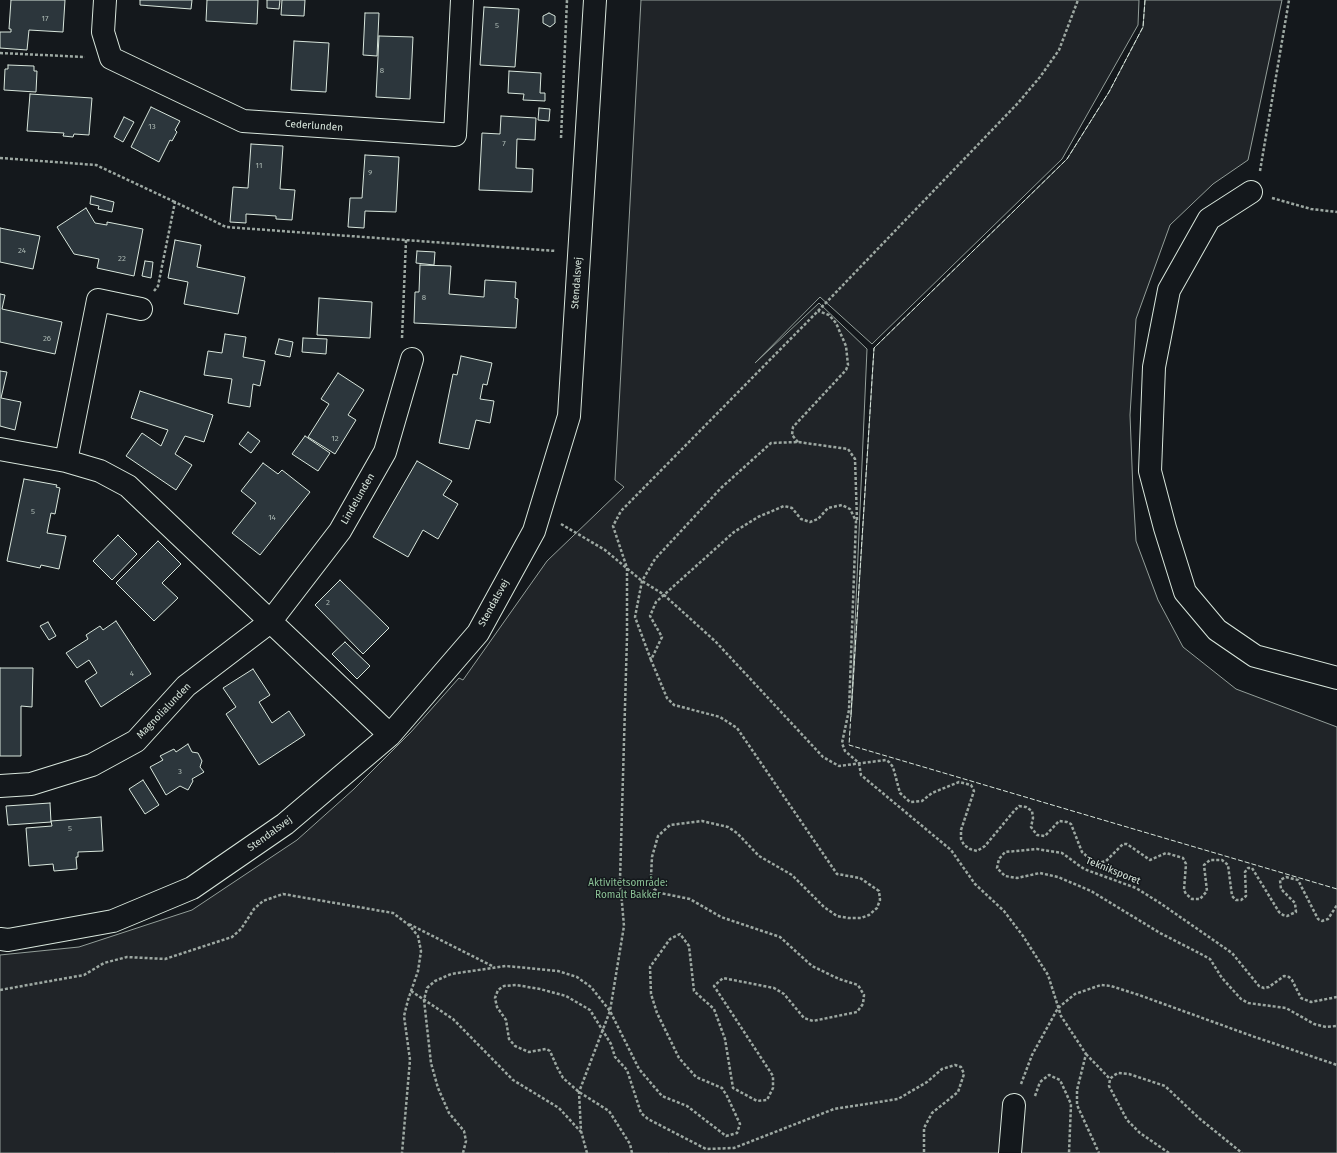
<!DOCTYPE html>
<html>
<head>
<meta charset="utf-8">
<style>
  body { margin:0 }
  canvas { display:block; background:#14181c }
</style>
</head>
<body>
<canvas width="1337" height="1153"></canvas>
<script>
const g = document.querySelector('canvas').getContext('2d');
g.lineJoin = 'round';
function fill(path, color) { g.fillStyle = color; g.fill(path, 'evenodd'); }
const toPath = rows => new Path2D(rows.map(r => 'M' + r).join(''));
function stroke(path, color, width, dash) { g.strokeStyle = color; g.lineWidth = width; g.lineCap = dash ? 'butt' : 'round'; g.setLineDash(dash || []); g.stroke(path); }
function drawText(font, color, halo, rows, align = 'center') {
  g.font = font + ' "Fira Sans",sans-serif'; g.lineWidth = 3; g.setLineDash([]); g.textBaseline = 'middle'; g.strokeStyle = halo; g.fillStyle = color; for (const [text, x, y, turn = 0] of rows) {
    g.save(); g.translate(x, y); g.rotate((+turn || 0) * Math.PI / 180); g.textAlign = isNaN(turn) ? turn : align; if (halo) g.strokeText(text, 0, 0); g.fillText(text, 0, 0); g.restore();
  }
}
const green = toPath([
  [641,0,1139,0,1138,25,1062,159,872,344,820,297,755,363,819,303,867,349,851,717,874,348,1067,159,1109,92,1143,27,1145,0,1282,0,1248,160,1213,184,1170,225,1136,319,1130,415,1133,491,1136,541,1158,600,1183,647,1236,689,1337,727,1337,1153,0,1153,0,955,79,947,192,910,297,840,354,789,411,732,459,678,463,680,547,561,624,487,615,480,641,0]
]);
fill(green, '#202428');
stroke(green, '#939e99', 1);
const building = toPath([
  [11,0,65,0,63,32,29,30,27,50,0,48,0,32,11,32,11,29,9,29,11,0],
  [140,0,192,0,191,9,140,5,140,0],
  [207,0,258,0,257,24,206,21,207,0],
  [267,0,280,0,279,9,267,8,267,0],
  [282,0,305,0,304,16,281,15,282,0],
  [484,7,519,9,515,67,480,65,484,7],
  [365,13,379,13,377,56,363,55,365,13],
  [549,13,555,16,555,23,550,27,543,23,543,16,549,13],
  [379,36,413,37,410,99,376,97,379,36],
  [294,41,329,43,326,92,291,90,294,41],
  [8,65,34,66,34,71,37,71,36,92,4,90,5,69,8,69,8,65],
  [509,71,541,73,540,93,545,93,545,101,523,100,524,94,508,93,509,71],
  [30,94,92,98,89,135,74,134,73,137,63,136,64,133,27,131,30,94],
  [151,107,180,121,175,130,177,132,172,141,170,140,159,162,131,147,151,107],
  [539,108,550,109,549,121,538,120,539,108],
  [501,116,536,118,535,140,517,139,516,168,533,169,532,192,479,190,482,133,500,134,501,116],
  [124,117,134,122,123,142,114,137,124,117],
  [251,144,283,146,280,189,295,190,292,220,276,219,276,216,246,214,246,223,230,222,233,187,248,188,251,144],
  [365,155,399,157,396,212,365,211,364,228,348,227,350,198,362,198,365,155],
  [91,196,114,202,112,212,98,209,99,206,90,204,91,196],
  [86,208,95,223,107,225,107,222,143,229,134,276,97,268,99,259,74,254,57,227,86,208],
  [0,228,40,236,33,269,0,262,0,228],
  [175,240,201,245,197,267,245,277,238,314,184,304,188,282,168,278,175,240],
  [417,251,435,252,434,265,416,263,417,251],
  [145,261,153,262,151,278,142,276,145,261],
  [420,265,451,266,449,294,484,297,485,280,516,282,515,298,518,299,516,328,414,323,415,292,419,292,420,265],
  [0,294,5,295,2,309,62,322,55,354,0,342,0,294],
  [319,298,372,302,370,338,317,335,319,298],
  [225,334,246,337,243,357,265,361,260,386,253,384,250,407,228,403,232,379,204,375,208,351,222,353,225,334],
  [303,338,327,339,326,354,302,352,303,338],
  [279,339,293,342,290,357,275,354,279,339],
  [461,356,492,363,487,385,483,384,480,399,494,401,490,423,476,420,469,449,439,443,453,374,457,375,461,356],
  [0,371,7,372,1,398,21,402,15,430,0,426,0,371],
  [338,373,364,390,348,415,356,420,335,454,308,437,329,404,321,399,338,373],
  [140,391,213,415,204,442,185,436,175,454,192,465,176,490,126,456,142,433,161,446,168,430,131,418,140,391],
  [248,432,260,441,251,453,239,444,248,432],
  [305,436,330,453,318,471,292,454,305,436],
  [417,461,452,481,443,495,458,504,438,539,423,530,408,557,373,537,417,461],
  [263,463,278,474,282,470,310,492,260,555,232,533,256,503,241,491,263,463],
  [24,479,57,485,56,487,60,488,55,514,51,513,47,533,66,536,59,569,41,565,40,568,7,561,24,479],
  [118,535,137,554,112,580,93,561,118,535],
  [158,541,181,564,162,583,178,598,154,621,116,583,158,541],
  [340,580,389,628,363,654,315,605,340,580],
  [116,621,151,674,101,707,85,681,97,673,89,660,77,668,66,653,88,639,86,635,100,626,103,630,116,621],
  [48,622,56,636,49,640,40,626,48,622],
  [345,642,370,666,357,679,332,654,345,642],
  [0,668,33,668,32,707,21,706,21,756,0,756,0,668],
  [253,669,270,695,259,702,272,723,289,711,305,735,259,765,226,714,236,707,223,688,253,669],
  [188,744,192,752,198,753,202,761,200,767,204,772,192,779,193,781,188,790,180,786,166,795,150,767,163,760,160,756,174,749,176,752,188,744],
  [143,780,159,805,145,814,129,789,143,780],
  [50,803,51,822,8,825,6,806,50,803],
  [101,817,103,851,78,852,78,857,76,857,77,869,54,871,53,864,29,866,26,828,52,826,51,821,101,817]
]);
fill(building, '#2c363c');
stroke(building, '#d8e6dc', 1);
const minor = toPath([
  [105,0,103,32,111,58,243,121,455,135,462,0],
  [1251,192,1209,219,1169,290,1154,367,1150,471,1165,528,1185,592,1217,630,1255,656,1337,678],
  [0,449,66,461,100,471,128,486,390,735],
  [66,461,98,300,141,309],
  [0,786,31,784,92,765,136,741,186,686,270,622,340,531,385,452,412,359],
  [0,939,8,940,113,921,192,888,285,824,390,735,478,633,534,531,569,416,595,0],
  [1010,1153,1014,1105]
]);
stroke(minor, '#d8e6dc', 24);
stroke(toPath([
  [0,53,85,57],
  [561,138,567,0],
  [0,158,96,165,175,202],
  [1260,171,1289,0],
  [1272,198,1311,209,1337,212],
  [154,291,158,286,175,202,226,227,556,251],
  [402,338,406,240],
  [798,442,792,435,793,427,846,370,848,365,846,346,836,323,829,315,818,311],
  [561,524,605,550,642,581,663,594,716,642,823,757,839,766,886,760,889,762,893,767,900,793,910,802,922,801,932,793,959,782,971,785,974,791,961,830,961,839,964,845,970,849,977,851,985,846,1014,811,1019,806,1026,807,1032,811,1033,818,1031,827,1037,835,1045,836,1059,821,1067,822,1071,824,1082,852,1091,860,1098,863,1106,861,1123,844,1127,844,1150,860,1166,853,1183,858,1186,864,1184,890,1186,894,1192,899,1200,899,1207,891,1204,865,1210,860,1222,860,1228,865,1232,896,1236,900,1241,900,1246,896,1245,872,1248,868,1252,868,1279,912,1283,915,1287,916,1296,912,1295,903,1281,889,1280,880,1286,877,1298,880,1318,919,1322,921,1328,919,1337,905],
  [651,660,635,617,642,581,655,559,721,488,771,443,798,442,848,449,855,459,857,520],
  [859,763,861,775,951,850,975,884,1004,911,1023,936,1048,975,1061,1016,1086,1054,1077,1090,1077,1105,1099,1153],
  [409,924,494,967],
  [0,990,84,975,104,963,127,957,165,959,232,937,241,929,254,909,263,901,283,894,393,913,410,926,418,936,421,951,418,971,408,1000,404,1016,410,1060,402,1153],
  [411,991,453,1019,513,1080,559,1108,581,1132],
  [1337,997,1311,1002,1301,998,1292,980,1289,977,1284,976,1269,987,1264,988,1259,986,1232,953,1160,903,1136,888,1084,869,1062,853,1037,849,1005,852,999,859,997,868,1005,876,1017,878,1040,873,1058,877,1091,891,1160,933,1199,953,1210,959,1222,978,1241,999,1248,1003,1286,1008,1314,1024,1326,1027,1337,1026],
  [1086,1054,1110,1079],
  [1021,1084,1032,1055,1058,1008,1075,994,1101,985,1111,986,1139,995,1252,1036,1337,1065],
  [1035,1096,1040,1082,1049,1075,1060,1080,1071,1104,1069,1153],
  [463,1153,466,1141,464,1131,449,1113,438,1088,431,1063,424,1000,427,988,435,981,451,974,506,966,558,971,577,977,591,987,610,1011,639,1069,662,1096,687,1106,726,1136,737,1133,740,1124,727,1096,722,1088,696,1077,679,1058,657,1013,651,994,650,967,670,939,680,934,689,946,694,991,714,1009,725,1039,733,1088,757,1101,767,1100,773,1088,773,1076,714,986,723,978,774,988,784,994,804,1018,813,1021,857,1012,863,1004,864,995,858,985,839,979,812,966,780,937,721,917,690,899,660,893,654,889,651,876,652,857,658,836,670,825,702,821,728,827,737,833,759,856,792,875,824,907,837,916,848,918,861,918,869,915,877,908,880,900,879,891,860,878,837,874,737,728,720,717,674,705,667,698,651,660,662,637,650,616,656,602,734,532,758,517,784,506,792,508,801,519,810,522,818,519,828,508,842,505,850,509,856,521,849,710,842,743,845,751,859,763],
  [587,1153,581,1131,579,1092,610,1011,624,926,620,880,627,637,627,568,613,526,621,511,818,311,1018,103,1040,77,1059,50,1078,0],
  [632,1153,630,1144,609,1111,579,1092,563,1078,557,1067,550,1051,546,1049,529,1052,515,1046,509,1039,506,1020,497,1007,495,998,498,990,504,986,516,985,540,989,566,996,590,1010,611,1044,615,1057,627,1070,641,1113,648,1119,706,1149,734,1148,834,1109,898,1099,927,1082,942,1069,955,1065,961,1067,964,1074,958,1092,932,1113,924,1128,924,1153],
  [1169,1153,1140,1133,1127,1120,1109,1086,1110,1079,1113,1076,1118,1073,1129,1074,1165,1086,1200,1119,1242,1153]
]), '#9da8a2', 2.5, [3, 2]);
stroke(minor, '#14181c', 22);
stroke(toPath([
  [1145,0,1143,27,1109,92,1067,159,874,348,849,745,1337,889]
]), '#d8e6dc', 1, [5, 2]);
drawText('8px', '#adbab4', null, [
  ["17",45,19],
  ["5",497,26],
  ["8",382,71],
  ["13",152,127],
  ["7",504,144],
  ["11",259,166],
  ["9",370,173],
  ["24",22,251],
  ["22",122,259],
  ["8",424,298],
  ["26",47,339],
  ["12",335,439],
  ["5",33,512],
  ["14",272,518],
  ["2",328,603],
  ["4",132,674],
  ["3",180,772],
  ["5",70,829]
]);
drawText('10px', '#d8e6dc', '#14181c', [
  ["Cederlunden",314,126,4],
  ["Stendalsvej",577,283,-86],
  ["Lindelunden",358,499,-60],
  ["Stendalsvej",494,603,-61],
  ["Magnolialunden",164,711,-46],
  ["Stendalsvej",270,834,-36],
  ["Tekniksporet",1113,871,22]
]);
drawText('10px', '#8ac095', '#14181c', [
  ["Aktivitetsområde:",628,883],
  ["Romalt Bakker",628,895]
]);
</script>
</body>
</html>
